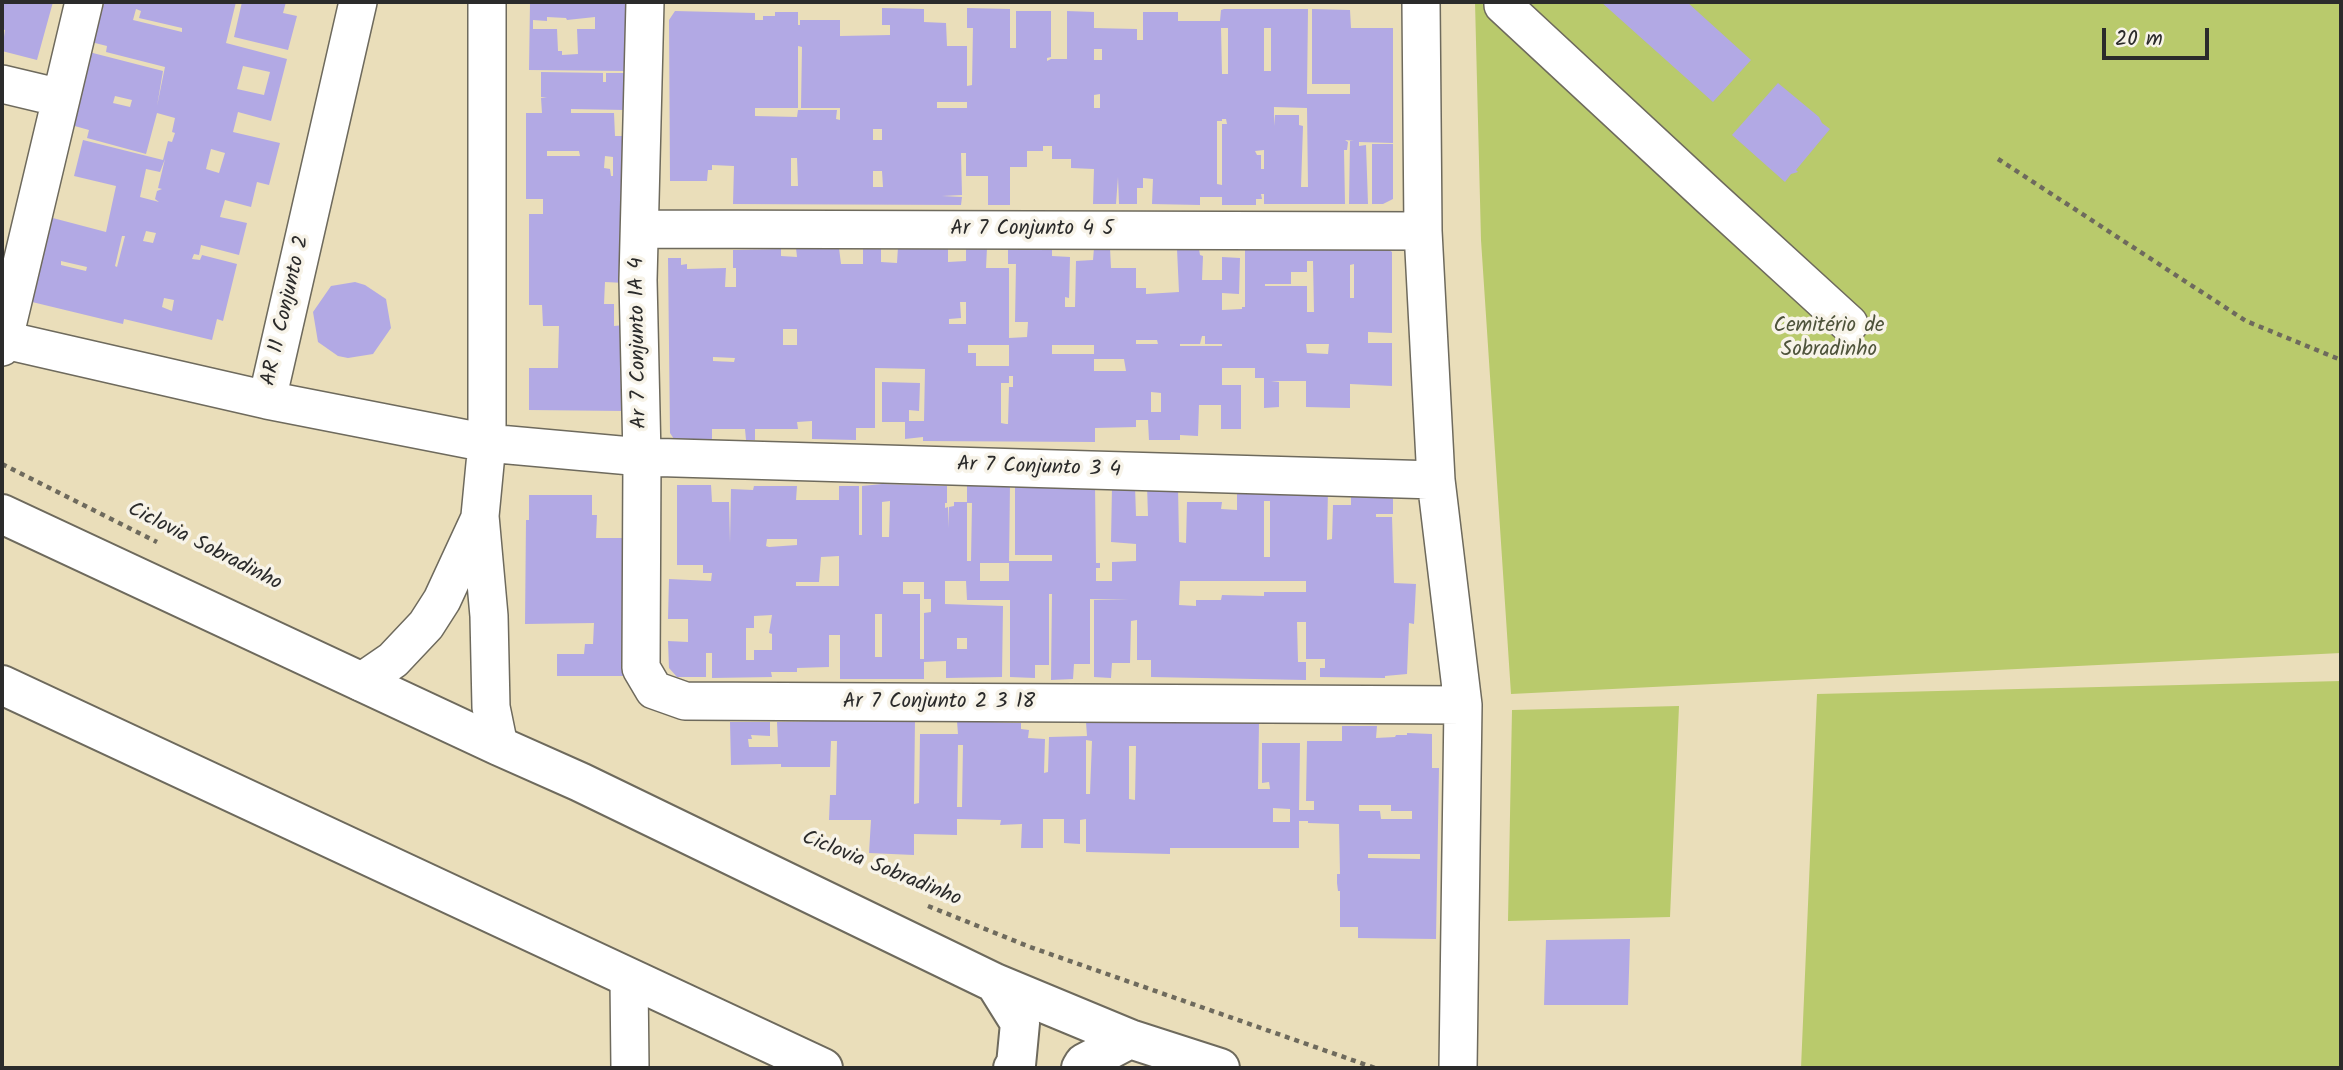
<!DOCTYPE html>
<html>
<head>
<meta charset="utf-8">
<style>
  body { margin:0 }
  #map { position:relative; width:2343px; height:1070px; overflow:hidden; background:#eadeba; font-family:Kalam,sans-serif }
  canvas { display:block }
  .frame { position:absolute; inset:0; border:4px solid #2b2b2b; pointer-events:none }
  .scale { position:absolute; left:2102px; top:28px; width:107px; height:32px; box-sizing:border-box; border:4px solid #2b2b2b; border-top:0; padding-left:9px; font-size:21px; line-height:24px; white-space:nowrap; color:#2b2b2b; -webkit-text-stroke:5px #f7f3e8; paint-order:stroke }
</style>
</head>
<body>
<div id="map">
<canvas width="2343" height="1070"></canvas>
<div class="frame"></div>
<div class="scale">20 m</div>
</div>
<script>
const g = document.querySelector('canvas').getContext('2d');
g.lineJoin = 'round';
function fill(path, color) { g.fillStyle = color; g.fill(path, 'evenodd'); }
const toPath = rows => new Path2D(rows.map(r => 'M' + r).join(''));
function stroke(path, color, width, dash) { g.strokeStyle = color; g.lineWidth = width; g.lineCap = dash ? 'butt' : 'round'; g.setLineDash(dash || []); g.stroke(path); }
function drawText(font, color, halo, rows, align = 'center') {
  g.font = font + ' Kalam,sans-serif'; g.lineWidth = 7; g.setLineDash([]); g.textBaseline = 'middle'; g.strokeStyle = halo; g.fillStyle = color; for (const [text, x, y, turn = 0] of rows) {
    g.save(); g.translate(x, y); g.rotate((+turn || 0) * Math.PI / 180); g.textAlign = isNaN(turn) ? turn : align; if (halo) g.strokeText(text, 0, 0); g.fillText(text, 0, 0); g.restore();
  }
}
fill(toPath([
  [1475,2,2341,2,2341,653,1511,694,1481,240],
  [2341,681,2341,1068,1801,1068,1817,694],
  [1679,706,1670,917,1508,921,1512,710]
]), '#b9ca6c');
fill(toPath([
  [2,2,53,2,37,60,2,51,5,30,2,29],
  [104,2,236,2,226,43,287,59,271,121,238,112,233,132,280,143,269,185,257,182,251,207,225,200,220,217,247,223,239,255,201,245,199,255,194,254,192,259,200,260,202,255,237,264,223,321,217,319,212,340,124,319,123,324,28,301,49,217,106,232,116,186,74,176,83,140,163,160,168,141,172,142,175,133,172,132,175,118,157,113,146,154,87,138,89,130,71,125,89,52,163,71,157,106,165,67,106,52,107,46,91,42,99,11,102,12],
  [136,9,141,11,139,18,182,28,182,32,133,20],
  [243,66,270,72,264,95,237,89],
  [115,96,132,100,130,107,113,103],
  [211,149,225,153,219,173,206,169],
  [165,159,158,188,162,189,157,191,155,199,159,202,140,197,146,169,160,172],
  [146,231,156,233,153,243,143,241],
  [122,236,125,236,117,267,115,266],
  [61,261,87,267,86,271,61,265],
  [164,298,174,300,172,311,162,307],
  [242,2,286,2,283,13,297,16,288,50,234,37],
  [530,2,625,2,625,71,529,70],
  [547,17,566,18,567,20,595,17,595,29,577,29,578,54,562,55,562,51,558,51,557,29,533,29,533,20,547,21],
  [1601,2,1687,2,1751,60,1713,102],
  [882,8,924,9,924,22,946,23,947,46,967,46,967,86,972,85,973,28,967,28,967,8,1010,9,1010,48,1016,48,1016,11,1051,11,1051,57,1047,58,1047,61,1051,59,1067,59,1067,11,1094,12,1094,28,1137,29,1137,40,1143,40,1143,12,1178,12,1178,21,1220,21,1221,10,1224,9,1308,9,1307,94,1350,94,1350,84,1312,84,1312,9,1350,10,1351,28,1393,28,1393,143,1359,142,1359,146,1366,145,1368,204,1349,204,1350,141,1354,141,1345,140,1348,142,1347,150,1344,150,1345,204,1264,204,1264,194,1261,194,1262,199,1256,199,1256,205,1222,205,1222,197,1200,197,1200,205,1152,204,1153,179,1143,178,1143,188,1137,188,1137,204,1119,204,1118,177,1116,204,1093,204,1094,169,1071,168,1071,159,1052,159,1052,146,1043,146,1043,151,1027,151,1027,167,1010,167,1010,205,988,205,988,176,966,176,966,153,961,153,962,195,942,196,962,197,961,205,733,204,734,166,712,165,712,170,708,170,707,181,670,181,669,20,675,11,755,13,755,20,763,20,763,16,775,16,775,12,798,12,798,25,800,25,800,20,840,20,840,36,890,35,890,25,882,25],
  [1221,28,1228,28,1228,74,1222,74],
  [1264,28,1271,28,1271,71,1264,71],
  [798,46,802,47,801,108,840,108,840,120,836,119,837,110,798,110,797,117,755,116,755,108,798,108],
  [1094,49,1102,49,1102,60,1094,60],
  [1100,94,1100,108,1094,108,1094,95],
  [937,102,967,102,967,108,937,108],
  [1274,107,1307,108,1308,187,1301,187,1303,126,1299,125,1299,115,1275,115,1274,126],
  [1222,119,1226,119,1227,124,1222,124,1222,185,1217,184,1217,121,1222,121],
  [873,129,882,129,882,140,873,140],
  [1264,150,1264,169,1261,169,1261,155,1257,155,1255,151],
  [791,158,797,158,798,186,791,186],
  [873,171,882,171,883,187,873,187],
  [541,72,603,73,603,82,606,82,606,73,625,73,625,110,571,109,571,113,614,113,615,136,625,136,625,283,605,282,604,304,614,304,614,326,625,325,624,411,529,410,529,368,558,368,559,326,543,326,542,305,529,305,529,214,543,214,543,199,526,199,526,113,542,113,541,98,547,98,541,97],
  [547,151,579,151,580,156,547,156],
  [605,156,613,157,613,176,611,176,610,169,604,168],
  [1778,83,1819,117,1822,123,1830,129,1796,170,1798,172,1791,174,1785,182,1732,135],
  [1372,144,1393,144,1393,199,1383,204,1372,204],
  [1008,246,1052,246,1052,256,1070,257,1069,298,1065,297,1065,307,1075,307,1076,261,1093,260,1094,248,1110,248,1111,268,1136,268,1136,288,1146,288,1146,294,1179,292,1177,249,1199,249,1200,255,1203,256,1202,280,1222,280,1222,257,1240,258,1239,294,1222,293,1222,310,1242,309,1242,307,1245,307,1245,248,1307,249,1384,246,1392,252,1392,333,1368,332,1368,343,1392,343,1392,386,1350,384,1350,408,1306,407,1306,381,1271,381,1279,382,1279,407,1264,408,1264,378,1255,378,1255,368,1222,368,1222,385,1241,385,1241,429,1221,429,1221,405,1199,405,1198,436,1180,435,1180,440,1149,440,1148,420,1136,420,1136,427,1095,428,1095,442,923,441,923,437,905,439,905,422,882,422,882,382,920,383,919,411,909,410,909,421,924,421,925,369,875,368,875,428,856,428,856,440,812,439,812,421,797,422,798,429,755,429,755,440,746,440,745,429,712,429,712,440,676,442,670,433,668,258,681,258,681,265,687,264,687,269,726,268,725,287,736,287,736,268,733,268,733,250,781,249,781,256,797,257,796,248,839,248,841,264,863,264,863,249,881,249,881,262,897,263,898,247,948,249,948,262,966,261,966,248,987,248,986,268,1009,268,1009,338,1027,337,1028,322,1015,322,1016,264,1008,264],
  [1307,261,1313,261,1314,312,1307,312,1307,286,1265,286,1265,284,1291,284,1291,272,1307,272],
  [1354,264,1354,298,1350,298,1350,265],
  [960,302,966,302,966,324,949,324,949,319,961,318],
  [783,329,797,329,797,345,783,345],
  [1202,336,1205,336,1205,344,1222,344,1222,346,1180,346,1180,344,1200,344],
  [1136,340,1157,340,1158,344,1136,344],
  [1306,344,1329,344,1328,354,1307,353],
  [968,345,1009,345,1009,366,976,366,976,353,968,353],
  [1052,345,1094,345,1094,354,1052,354],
  [713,357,735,358,734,362,713,361],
  [1094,359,1124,359,1126,371,1094,371],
  [1009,376,1013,376,1013,387,1009,387,1008,424,1006,424,1001,423,1001,383,1009,383],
  [1151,392,1161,393,1161,412,1151,412],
  [355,282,365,285,386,299,391,328,373,354,348,358,338,356,318,342,313,312,331,286],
  [882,484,947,486,947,503,945,503,945,508,948,507,948,528,949,507,954,506,954,502,967,502,967,484,1010,484,1009,563,980,563,980,581,1009,581,1009,561,1052,561,1052,555,1015,555,1015,486,1095,485,1096,563,1100,563,1100,568,1096,568,1096,581,1112,581,1112,562,1136,561,1136,544,1111,542,1112,486,1135,486,1136,516,1148,516,1147,485,1178,486,1179,542,1186,543,1187,502,1222,502,1221,509,1237,510,1237,486,1328,489,1327,540,1332,539,1333,505,1351,505,1351,486,1393,491,1393,514,1376,514,1376,517,1392,517,1394,583,1416,584,1414,624,1409,623,1407,674,1385,676,1385,678,1320,677,1320,668,1325,668,1325,659,1306,659,1306,622,1297,622,1298,662,1306,662,1306,680,1151,677,1151,660,1137,660,1137,620,1131,621,1130,663,1112,663,1111,678,1094,677,1094,600,1129,600,1090,599,1090,664,1074,664,1073,679,1051,680,1052,594,1049,594,1049,665,1035,665,1035,678,1010,677,1010,600,967,600,966,581,945,581,945,604,1003,606,1002,677,946,678,946,661,924,662,924,679,840,679,840,635,829,635,829,667,797,668,797,672,771,672,772,677,712,678,712,653,706,653,706,677,677,677,669,668,668,641,688,642,688,619,668,619,669,579,711,581,712,573,703,573,703,565,677,565,677,485,711,485,712,502,729,502,730,543,731,489,753,490,754,486,797,486,796,500,839,500,839,486,859,486,859,535,862,535,862,486],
  [890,501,889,537,882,537,882,502],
  [1264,501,1270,501,1270,557,1264,557],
  [967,503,972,503,971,561,967,561],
  [767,539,797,539,797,545,769,547,766,546],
  [839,556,839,586,796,586,796,582,819,582,821,557],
  [1180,581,1306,581,1306,592,1264,592,1264,596,1222,595,1221,600,1196,600,1196,606,1179,605],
  [903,582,924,582,924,599,931,599,931,612,924,613,924,659,920,659,920,594,903,594],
  [875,614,882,614,882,657,875,657],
  [772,615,769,633,772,634,772,650,754,650,754,660,746,660,746,628,754,628,754,616],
  [957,638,967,638,967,649,957,649],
  [529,495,592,495,592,515,597,515,596,538,624,538,623,676,557,676,557,654,584,654,585,644,593,644,594,623,525,624,526,520,529,520],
  [915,719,914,804,919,803,920,734,958,734,957,721,1021,723,1021,729,1029,730,1028,738,1045,739,1044,773,1048,772,1049,737,1087,736,1086,722,1259,723,1258,789,1270,789,1269,782,1262,783,1262,743,1300,743,1299,810,1314,810,1314,801,1306,801,1307,741,1342,741,1342,726,1377,726,1376,738,1395,737,1396,735,1407,735,1407,733,1432,734,1432,768,1439,768,1436,939,1358,938,1358,927,1340,927,1340,891,1338,891,1337,883,1337,874,1340,874,1339,824,1308,823,1308,821,1299,821,1299,848,1170,848,1170,854,1086,852,1086,819,1080,820,1080,844,1064,843,1064,819,1043,819,1043,848,1021,848,1022,824,1000,825,1001,820,957,819,957,835,914,834,914,855,869,853,871,820,829,820,830,795,836,795,837,741,831,741,830,767,781,767,781,764,731,765,730,722,770,722,770,736,751,735,752,739,748,739,749,747,778,747,777,722],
  [1086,740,1092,741,1090,794,1086,794],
  [958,745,963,745,962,807,957,807],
  [1129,746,1136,746,1135,800,1129,799],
  [1359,805,1391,805,1391,811,1412,811,1412,819,1381,819,1380,811,1359,811],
  [1273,808,1290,809,1290,822,1273,822],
  [1368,854,1420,854,1420,859,1368,858],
  [1630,939,1628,1005,1544,1005,1546,940]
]), '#b2a9e4');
const minor = toPath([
  [487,2,487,443,480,516,489,616,491,707,499,746],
  [645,2,638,280,642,457,641,668,654,690,685,701,1463,705],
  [1421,2,1423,231,1436,480,1463,705,1458,1068],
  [1503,2,1503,5,1710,197,1849,324],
  [2,84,61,98],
  [640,229,1423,231],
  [5,340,267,400,358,2],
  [2,347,84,2],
  [267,400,487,443,642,457,1436,480],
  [361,682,393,660,426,625,442,600,479,520],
  [629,979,630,1068]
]);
const major = toPath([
  [2,514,499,746,580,782,995,983,1130,1039,1220,1068],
  [2,685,823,1068],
  [995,983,1020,1023,1016,1065,1013,1068],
  [1081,1068,1084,1063,1130,1039]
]);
stroke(minor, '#6e6a5d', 40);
stroke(major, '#6e6a5d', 42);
stroke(toPath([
  [1998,159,2246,321,2341,360],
  [2,464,157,542],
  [928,906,1030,947,1375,1068]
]), '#6e6a5d', 4.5, [5, 5]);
stroke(minor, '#fff', 37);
stroke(major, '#fff', 38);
drawText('21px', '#2b2b2b', '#f7f3e8', [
  ["Ar 7 Conjunto 4 5",1032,230],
  ["AR 11 Conjunto 2",287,311,-77],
  ["Ar 7 Conjunto 1A 4",640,343,-91],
  ["Ar 7 Conjunto 3 4",1039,469,2],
  ["Ciclovia Sobradinho",204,548,27],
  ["Ar 7 Conjunto 2 3 18",939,703],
  ["Ciclovia Sobradinho",881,870,22]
]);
drawText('21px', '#4e533b', '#f7f3e8', [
  ["Cemitério de",1829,327],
  ["Sobradinho",1829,351]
]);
</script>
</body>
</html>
